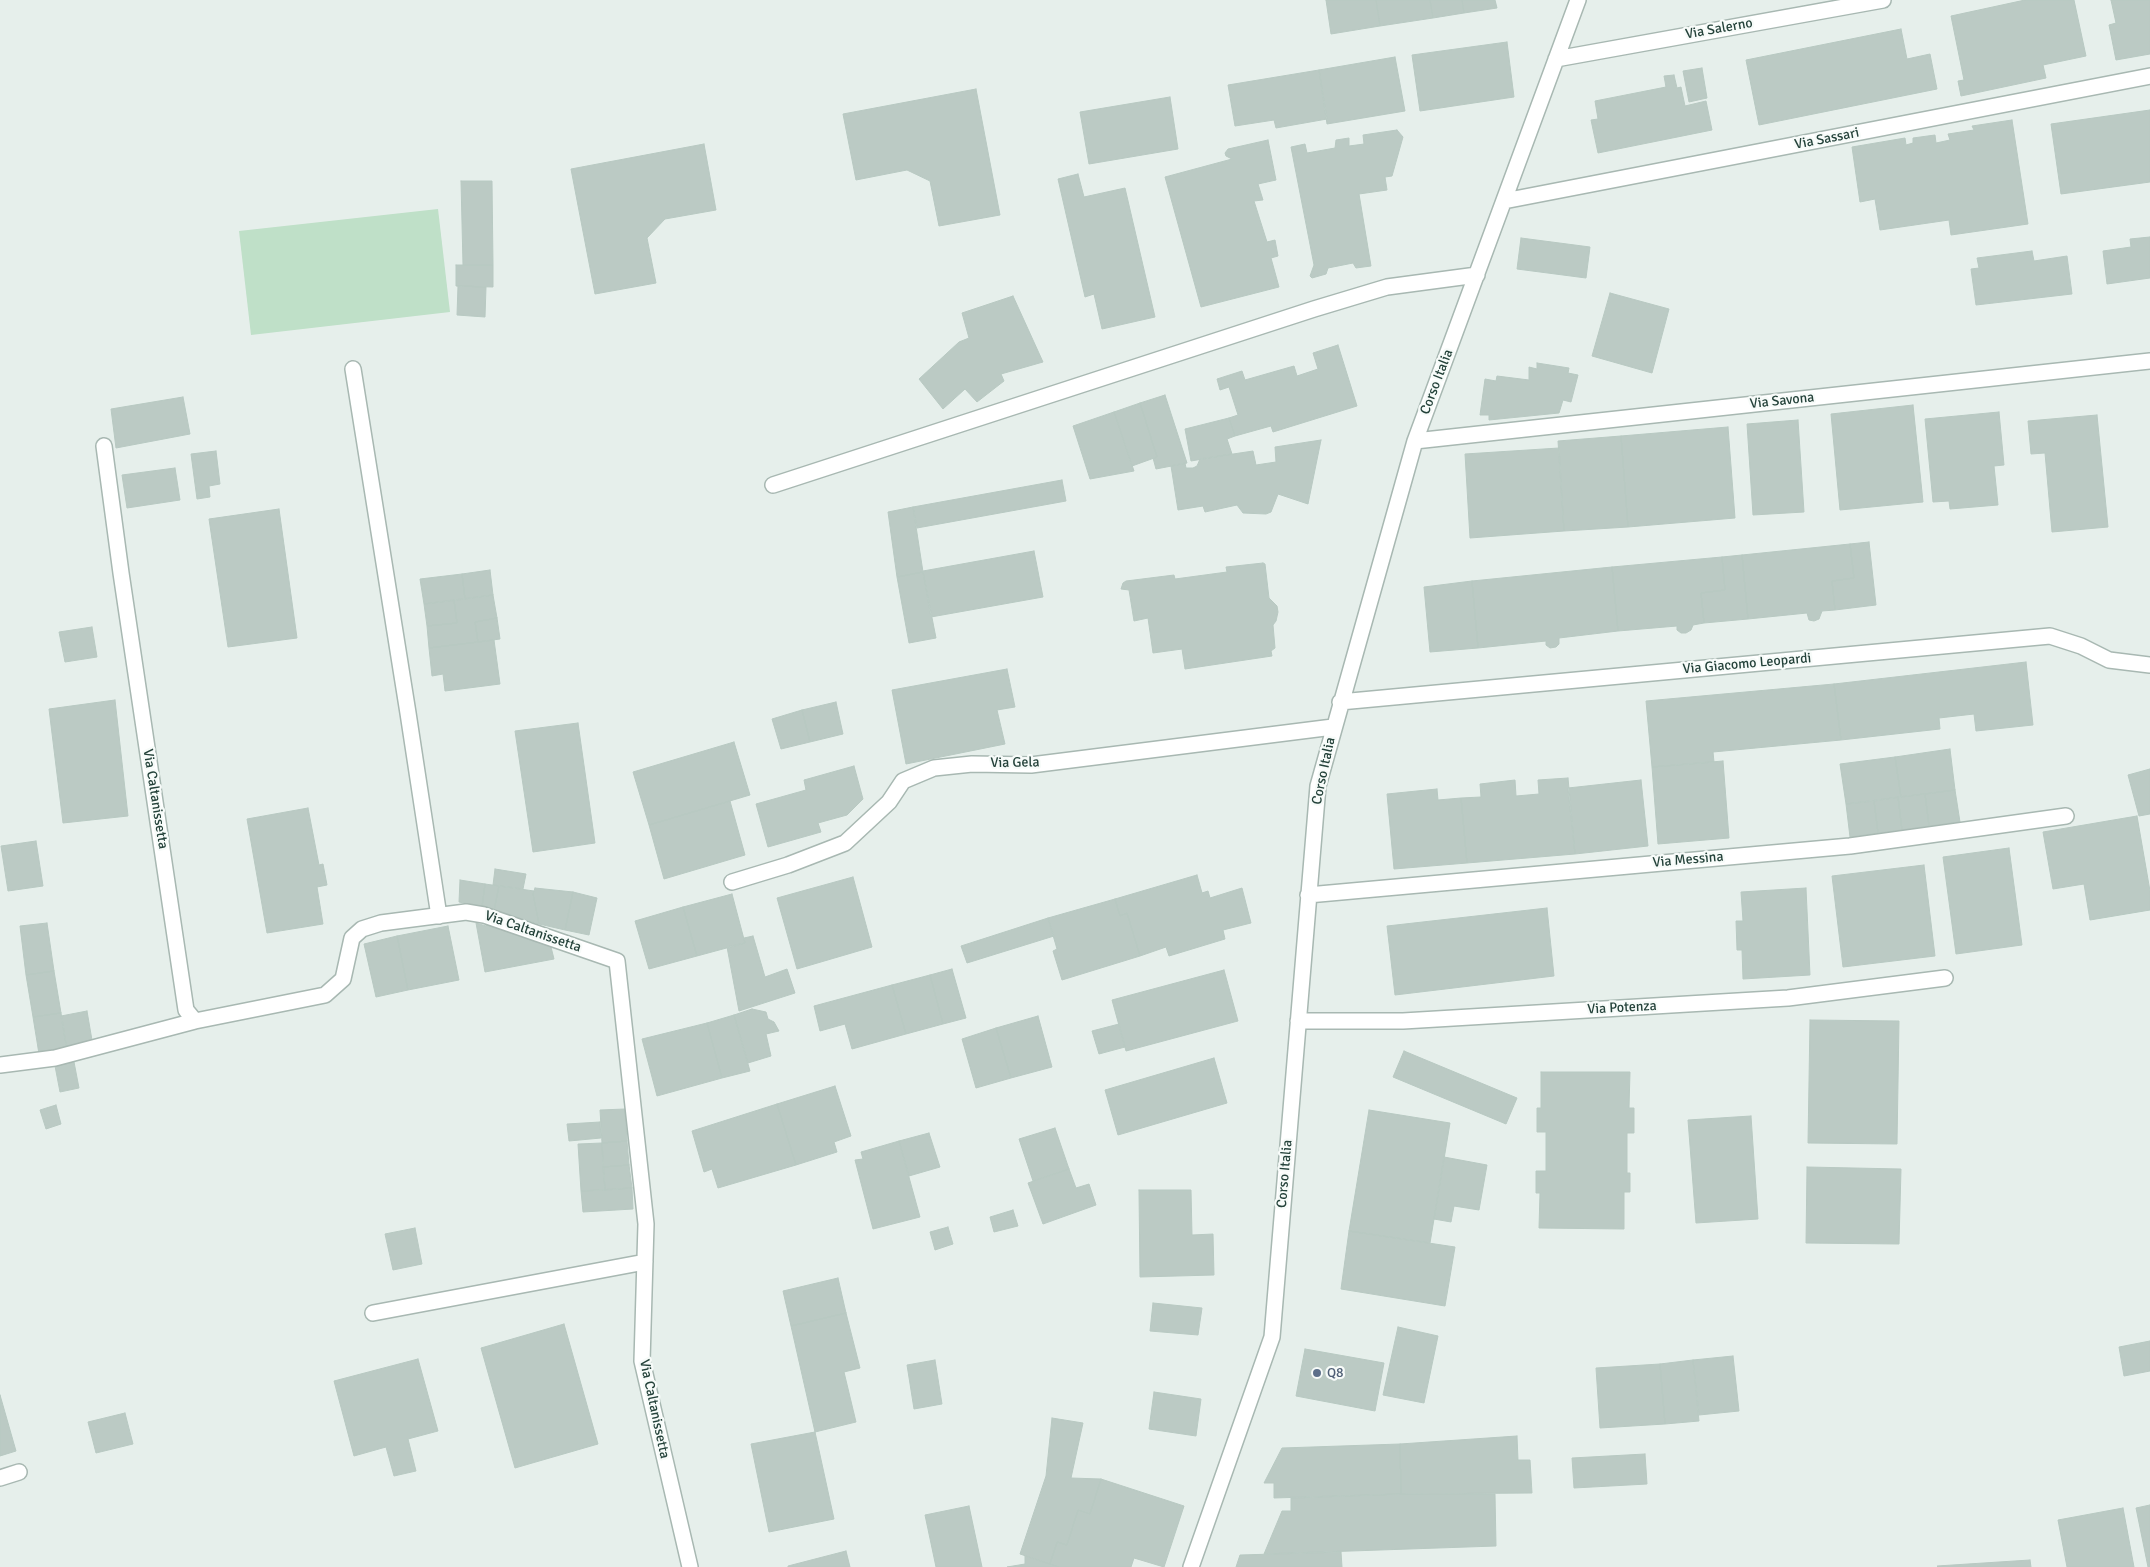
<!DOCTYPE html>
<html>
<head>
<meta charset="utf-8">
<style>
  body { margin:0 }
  canvas { display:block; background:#e6efeb }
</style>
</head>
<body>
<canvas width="2150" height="1567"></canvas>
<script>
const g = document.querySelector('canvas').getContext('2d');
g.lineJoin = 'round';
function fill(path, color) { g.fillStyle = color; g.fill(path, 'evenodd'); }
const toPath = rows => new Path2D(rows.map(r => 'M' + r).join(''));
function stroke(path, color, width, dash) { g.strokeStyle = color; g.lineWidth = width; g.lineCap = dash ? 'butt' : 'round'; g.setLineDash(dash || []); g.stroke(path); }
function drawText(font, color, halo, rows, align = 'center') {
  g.font = font + ' Signika,sans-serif'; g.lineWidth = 4.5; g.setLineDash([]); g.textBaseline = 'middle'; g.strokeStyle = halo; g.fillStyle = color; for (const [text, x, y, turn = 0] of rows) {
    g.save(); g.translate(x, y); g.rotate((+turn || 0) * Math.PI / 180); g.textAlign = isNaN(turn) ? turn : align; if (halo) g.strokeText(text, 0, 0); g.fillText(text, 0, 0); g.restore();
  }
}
fill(toPath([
  [438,209,450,312,251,335,239,231]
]), '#bfe0c8');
const building = toPath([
  [1326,0,1376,0,1380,26,1331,34,1326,0],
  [1376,0,1430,0,1433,18,1380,26,1376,0],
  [1430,0,1462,0,1464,13,1433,18,1430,0],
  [1462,0,1495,0,1497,8,1464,13,1462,0],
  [2025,0,2074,0,2086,56,2043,65,2046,78,1961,96,1958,81,1964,80,1951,16,2025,0],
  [2111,0,2150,0,2150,54,2116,60,2109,25,2116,23,2111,0],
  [1901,29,1907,59,1930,54,1937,89,1759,125,1746,60,1901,29],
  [1507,42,1514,97,1420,111,1412,55,1507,42],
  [1395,57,1405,111,1327,124,1319,70,1395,57],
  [1702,68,1707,98,1689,102,1683,71,1702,68],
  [1319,70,1327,119,1276,128,1274,120,1235,126,1228,85,1319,70],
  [1674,75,1677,88,1681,87,1685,106,1706,101,1712,130,1598,153,1591,120,1598,119,1595,101,1666,87,1664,76,1674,75],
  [976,89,1000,215,939,226,930,181,907,170,856,180,843,114,976,89],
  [1170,97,1178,149,1089,164,1080,112,1170,97],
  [2150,110,2150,182,2061,194,2051,124,2150,110],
  [2012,120,2028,224,1951,235,1949,220,1880,230,1875,199,1860,202,1852,147,1905,138,1906,145,1913,143,1913,138,1935,135,1936,143,1950,140,1948,134,1974,130,1972,126,2012,120],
  [1397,130,1403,137,1392,176,1385,177,1387,190,1359,194,1371,266,1356,268,1353,263,1328,268,1326,274,1312,278,1310,276,1314,265,1291,147,1305,144,1307,153,1335,148,1336,140,1349,138,1349,146,1364,144,1363,135,1397,130],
  [1268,140,1276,180,1258,184,1263,200,1254,201,1267,242,1275,240,1278,256,1271,258,1279,287,1201,307,1165,177,1232,159,1226,156,1225,153,1228,149,1268,140],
  [704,144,716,210,665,219,647,238,656,283,595,294,571,169,704,144],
  [1078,174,1084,197,1125,188,1155,317,1102,329,1094,294,1085,297,1058,179,1078,174],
  [461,181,492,181,493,265,463,265,461,181],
  [2150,237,2150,278,2107,284,2103,251,2131,247,2130,239,2150,237],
  [1521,238,1590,247,1586,278,1517,269,1521,238],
  [2032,251,2034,261,2067,256,2072,294,1976,305,1971,269,1979,268,1977,258,2032,251],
  [456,265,493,265,493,287,456,286,456,265],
  [458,286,486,287,485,317,457,315,458,286],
  [1610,293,1669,309,1652,373,1592,356,1610,293],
  [1013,296,1043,362,1001,374,1004,381,977,402,965,389,943,409,919,379,959,342,969,338,962,313,1013,296],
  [1338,345,1357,406,1273,432,1271,426,1235,436,1229,418,1238,415,1229,387,1220,390,1217,379,1242,371,1245,380,1294,366,1297,376,1318,369,1313,353,1338,345],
  [1537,363,1569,368,1568,373,1578,375,1571,402,1563,400,1559,413,1489,420,1489,415,1480,415,1485,379,1496,381,1497,376,1529,380,1529,367,1537,369,1537,363],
  [1165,395,1187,463,1156,469,1153,458,1157,457,1140,403,1165,395],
  [183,397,190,434,116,448,111,409,183,397],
  [1140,403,1157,457,1132,466,1114,412,1140,403],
  [1913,405,1923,502,1840,510,1831,414,1913,405],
  [1114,412,1134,471,1090,479,1073,426,1114,412],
  [1999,412,2004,465,1994,466,1998,505,1950,509,1949,501,1933,502,1925,419,1999,412],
  [2097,415,2108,527,2052,532,2045,453,2031,454,2028,421,2097,415],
  [1229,418,1235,436,1227,439,1232,454,1191,461,1185,429,1229,418],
  [1798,420,1804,512,1753,515,1747,424,1798,420],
  [1728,427,1735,518,1628,527,1621,436,1728,427],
  [1621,436,1628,527,1564,531,1558,441,1621,436],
  [1321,440,1308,504,1278,494,1271,512,1266,514,1243,513,1237,505,1205,512,1203,506,1178,510,1171,466,1185,463,1186,468,1193,468,1197,466,1200,459,1253,451,1256,465,1276,462,1275,447,1321,440],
  [1559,448,1564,531,1470,538,1465,454,1559,448],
  [216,451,220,484,209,486,210,497,197,499,191,454,216,451],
  [175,468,180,500,127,508,122,475,175,468],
  [1062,480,1066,501,917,528,913,507,1062,480],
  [913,507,923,572,897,577,888,512,913,507],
  [279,509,297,638,228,647,209,519,279,509],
  [1869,542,1876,605,1835,610,1832,581,1854,578,1850,544,1869,542],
  [1850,544,1854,578,1832,581,1835,610,1822,611,1819,619,1814,621,1809,620,1807,613,1748,619,1742,555,1850,544],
  [1034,551,1043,597,931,617,923,571,1034,551],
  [1742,555,1748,619,1704,623,1701,593,1725,590,1722,557,1742,555],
  [1722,557,1725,590,1701,593,1704,623,1693,625,1691,630,1686,633,1681,633,1677,630,1677,626,1618,631,1612,567,1722,557],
  [1263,563,1265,564,1269,598,1277,606,1278,612,1276,621,1273,625,1275,648,1271,651,1272,656,1185,669,1182,649,1153,653,1148,618,1134,621,1129,590,1121,589,1123,583,1126,581,1174,575,1175,579,1227,572,1226,567,1263,563],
  [1612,567,1618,631,1559,638,1559,644,1556,647,1550,648,1546,645,1546,641,1478,648,1472,581,1612,567],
  [490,570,493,595,465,599,462,574,490,570],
  [923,572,936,638,909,643,897,577,923,572],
  [462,574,465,599,424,604,420,579,462,574],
  [1472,581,1478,648,1430,652,1424,587,1472,581],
  [493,595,497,618,475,622,478,642,429,648,427,626,457,623,454,600,493,595],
  [454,600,457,623,427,626,424,604,454,600],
  [497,618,500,639,478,642,475,622,497,618],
  [92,627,97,657,65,662,59,632,92,627],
  [494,640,500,684,445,691,443,674,432,676,429,648,494,640],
  [2026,662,2033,725,1976,731,1974,714,1939,718,1940,729,1841,740,1834,684,2026,662],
  [1007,669,1015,707,997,710,1005,744,906,764,892,690,1007,669],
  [1834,684,1841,740,1713,752,1714,762,1652,767,1646,701,1834,684],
  [115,700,128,816,63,823,49,709,115,700],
  [836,702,843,734,810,742,802,710,836,702],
  [802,710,810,742,781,749,772,719,802,710],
  [578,723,595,843,533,852,515,731,578,723],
  [734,742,750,795,649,825,633,772,734,742],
  [1950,749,1955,790,1901,797,1895,757,1950,749],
  [1895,757,1901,797,1846,804,1840,764,1895,757],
  [1723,761,1729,838,1658,844,1652,767,1723,761],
  [854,766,863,799,847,815,818,823,821,832,768,847,756,804,806,790,804,780,854,766],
  [2150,769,2150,814,2139,816,2128,775,2150,769],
  [1568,778,1575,854,1467,863,1461,798,1481,797,1480,784,1515,780,1516,796,1539,794,1538,780,1568,778],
  [1641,780,1648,846,1575,854,1568,788,1641,780],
  [1437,789,1438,800,1461,798,1467,863,1394,869,1387,794,1437,789],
  [1955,790,1960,822,1929,826,1925,794,1955,790],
  [1925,794,1929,826,1902,830,1898,797,1925,794],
  [1898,797,1902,830,1878,833,1874,801,1898,797],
  [730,801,745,855,664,879,649,825,730,801],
  [1874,801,1878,833,1850,837,1846,804,1874,801],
  [308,808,319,865,323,864,327,885,317,887,323,924,267,933,247,819,308,808],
  [2137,816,2150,891,2150,910,2090,920,2084,884,2053,889,2043,832,2137,816],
  [36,841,43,886,8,891,1,846,36,841],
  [2009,848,2022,945,1956,954,1943,857,2009,848],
  [1924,865,1935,956,1843,967,1832,876,1924,865],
  [495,869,526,874,523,889,493,885,495,869],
  [1197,875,1202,893,1208,891,1210,898,1242,888,1251,923,1223,930,1225,939,1169,956,1166,947,1140,956,1127,913,1120,916,1115,899,1197,875],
  [853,877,872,947,797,969,777,898,853,877],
  [460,880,485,884,482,907,459,902,460,880],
  [485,884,499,886,494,911,482,907,485,884],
  [499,886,534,891,533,894,539,924,494,911,499,886],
  [535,888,573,892,565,930,539,924,533,894,535,888],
  [1806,888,1810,975,1743,979,1742,950,1737,950,1736,921,1743,921,1741,892,1806,888],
  [573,892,597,898,589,935,565,930,573,892],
  [732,894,745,943,697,956,683,907,732,894],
  [1115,899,1120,916,1127,913,1140,956,1062,980,1053,951,1057,949,1048,918,1115,899],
  [683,907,697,956,649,969,635,921,683,907],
  [1547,908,1554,976,1395,995,1387,926,1547,908],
  [1048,918,1054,936,967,963,961,946,1048,918],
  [488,920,501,924,500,929,550,943,554,959,485,972,476,923,486,926,488,920],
  [47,923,54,971,26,975,20,926,47,923],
  [448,926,459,980,408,990,397,936,448,926],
  [397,936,408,990,376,997,364,944,397,936],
  [753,936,765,977,787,969,795,993,739,1011,727,947,745,943,744,938,753,936],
  [952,969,966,1018,943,1024,930,975,952,969],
  [1224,970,1238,1021,1126,1051,1112,1000,1224,970],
  [54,971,61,1013,33,1017,26,975,54,971],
  [930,975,943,1024,906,1034,892,985,930,975],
  [892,985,906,1034,852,1049,845,1024,820,1031,814,1006,892,985],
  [752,1009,766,1012,768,1019,774,1022,779,1031,766,1034,771,1056,748,1063,734,1015,752,1009],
  [87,1011,93,1046,67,1050,61,1016,87,1011],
  [61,1013,67,1050,39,1054,33,1017,61,1013],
  [734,1015,750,1071,722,1078,707,1023,734,1015],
  [1038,1016,1052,1067,1011,1078,996,1028,1038,1016],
  [1810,1020,1899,1021,1897,1144,1808,1143,1810,1020],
  [707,1023,722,1078,657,1096,642,1039,707,1023],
  [1119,1024,1125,1047,1099,1054,1092,1031,1119,1024],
  [996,1028,1011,1078,976,1088,962,1039,996,1028],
  [1404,1051,1517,1098,1506,1124,1393,1077,1404,1051],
  [1214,1058,1227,1103,1118,1135,1105,1090,1214,1058],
  [74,1062,79,1088,60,1092,55,1066,74,1062],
  [1541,1072,1630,1072,1629,1108,1634,1108,1634,1133,1627,1133,1627,1173,1630,1173,1630,1192,1624,1192,1624,1229,1539,1228,1540,1193,1536,1193,1536,1171,1546,1171,1546,1132,1537,1132,1537,1108,1541,1108,1541,1072],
  [835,1086,851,1136,834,1142,837,1152,796,1165,777,1104,835,1086],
  [777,1104,796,1165,718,1188,712,1169,704,1172,692,1131,777,1104],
  [56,1105,61,1124,46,1129,40,1110,56,1105],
  [625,1109,627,1141,602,1143,600,1110,625,1109],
  [1369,1110,1450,1123,1430,1243,1349,1231,1369,1110],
  [1751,1116,1758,1219,1696,1223,1688,1120,1751,1116],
  [600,1122,601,1138,569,1141,567,1124,600,1122],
  [1055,1128,1069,1169,1033,1181,1019,1139,1055,1128],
  [929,1133,940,1167,909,1176,899,1141,929,1133],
  [627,1141,629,1165,603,1167,602,1143,627,1141],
  [899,1141,920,1217,873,1229,855,1160,863,1159,861,1152,899,1141],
  [602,1143,605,1190,581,1191,578,1144,602,1143],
  [1444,1157,1487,1165,1479,1210,1454,1206,1451,1222,1434,1219,1444,1157],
  [629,1165,632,1188,605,1190,603,1167,629,1165],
  [1807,1167,1901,1169,1899,1244,1806,1243,1807,1167],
  [1069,1169,1076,1188,1089,1184,1096,1205,1043,1224,1028,1183,1069,1169],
  [632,1188,633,1209,583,1212,581,1191,632,1188],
  [1139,1190,1191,1190,1192,1235,1213,1234,1214,1275,1140,1277,1139,1190],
  [1013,1210,1018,1226,994,1232,990,1217,1013,1210],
  [948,1227,953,1244,935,1250,930,1232,948,1227],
  [415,1228,422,1264,393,1270,385,1234,415,1228],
  [1349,1231,1455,1247,1445,1306,1341,1289,1349,1231],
  [838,1278,846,1313,791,1326,783,1291,838,1278],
  [1153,1303,1202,1308,1198,1335,1150,1331,1153,1303],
  [846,1313,860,1368,844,1372,856,1422,815,1432,791,1326,846,1313],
  [564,1324,598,1444,515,1468,481,1348,564,1324],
  [1398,1327,1438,1336,1424,1403,1383,1395,1398,1327],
  [2150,1341,2150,1371,2124,1376,2119,1347,2150,1341],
  [1305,1349,1384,1363,1375,1411,1296,1396,1305,1349],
  [1733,1356,1739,1411,1699,1415,1693,1360,1733,1356],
  [418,1359,438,1431,408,1439,416,1471,394,1476,386,1447,354,1456,334,1381,418,1359],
  [935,1360,942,1404,914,1409,907,1365,935,1360],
  [1693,1360,1699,1421,1665,1424,1660,1364,1693,1360],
  [1660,1364,1665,1424,1600,1428,1596,1368,1660,1364],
  [1154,1392,1201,1399,1196,1436,1149,1429,1154,1392],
  [0,1395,16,1451,0,1456,0,1395],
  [125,1413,133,1444,96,1453,88,1422,125,1413],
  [1052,1418,1083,1423,1071,1478,1101,1479,1090,1514,1078,1510,1067,1545,1057,1542,1050,1564,1020,1554,1046,1476,1052,1418],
  [815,1432,834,1519,769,1532,751,1444,815,1432],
  [1517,1436,1518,1460,1530,1460,1532,1493,1401,1494,1400,1444,1517,1436],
  [1400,1444,1401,1494,1274,1498,1274,1483,1264,1483,1282,1448,1400,1444],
  [1645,1454,1647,1484,1574,1488,1572,1458,1645,1454],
  [1101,1479,1184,1506,1164,1567,1134,1558,1131,1567,1059,1567,1050,1564,1057,1542,1067,1545,1078,1510,1090,1514,1101,1479],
  [1401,1494,1495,1494,1496,1546,1264,1554,1282,1511,1291,1511,1291,1498,1401,1494],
  [2150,1505,2150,1567,2148,1567,2136,1508,2150,1505],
  [969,1506,982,1567,936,1567,925,1515,969,1506],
  [2123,1508,2134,1567,2067,1567,2058,1520,2123,1508],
  [846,1551,850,1567,788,1567,788,1566,846,1551],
  [1341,1552,1342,1567,1236,1567,1240,1555,1341,1552],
  [1025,1556,1050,1564,1059,1567,1007,1567,1025,1564,1025,1556],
  [2030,1560,2031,1567,1938,1567,1937,1566,2030,1560]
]);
fill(building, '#bbcac4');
stroke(building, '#b8c9c2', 1);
const minor = toPath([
  [1556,59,1883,0],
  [1504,201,2150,76],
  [353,369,408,713,439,916],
  [1415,441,2150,361],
  [104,446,121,573,186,1010,195,1021,325,995,343,979,352,938,362,929,381,923,466,912,484,915,617,961,646,1224,642,1361,690,1567],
  [773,485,1314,309,1387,287,1477,275],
  [1340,702,2050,636,2081,646,2109,660,2150,665],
  [732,882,788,865,845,843,889,802,903,781,934,768,972,764,1031,765,1333,727],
  [1308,895,1850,846,2066,816],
  [1298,1021,1403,1021,1788,998,1945,978],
  [0,1065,55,1058,195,1021],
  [373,1313,645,1262],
  [0,1478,19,1472],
  [1191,1567,1272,1337,1318,786,1415,441,1578,0]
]);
stroke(minor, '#a8b8b2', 18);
stroke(minor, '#fff', 15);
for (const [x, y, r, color] of [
  [1317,1373,5,"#5c6f8a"]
]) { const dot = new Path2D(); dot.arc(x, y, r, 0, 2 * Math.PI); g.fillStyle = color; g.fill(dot); stroke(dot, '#f7fbf9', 2); }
drawText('14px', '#24423a', '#f7fbf9', [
  ["Via Salerno",1719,29,-10],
  ["Via Sassari",1827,139,-11],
  ["Corso Italia",1437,382,-69],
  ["Via Savona",1782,401,-6],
  ["Via Giacomo Leopardi",1747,664,-5],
  ["Via Gela",1015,763,-1],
  ["Corso Italia",1324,771,-78],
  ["Via Caltanissetta",155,799,81],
  ["Via Messina",1688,860,-5],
  ["Via Caltanissetta",533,932,19],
  ["Via Potenza",1622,1008,-3],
  ["Corso Italia",1285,1174,-85],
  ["Via Caltanissetta",654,1409,78]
]);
drawText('14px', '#4e5e75', '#f7fbf9', [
  ["Q8",1327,1373]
], 'left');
</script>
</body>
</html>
